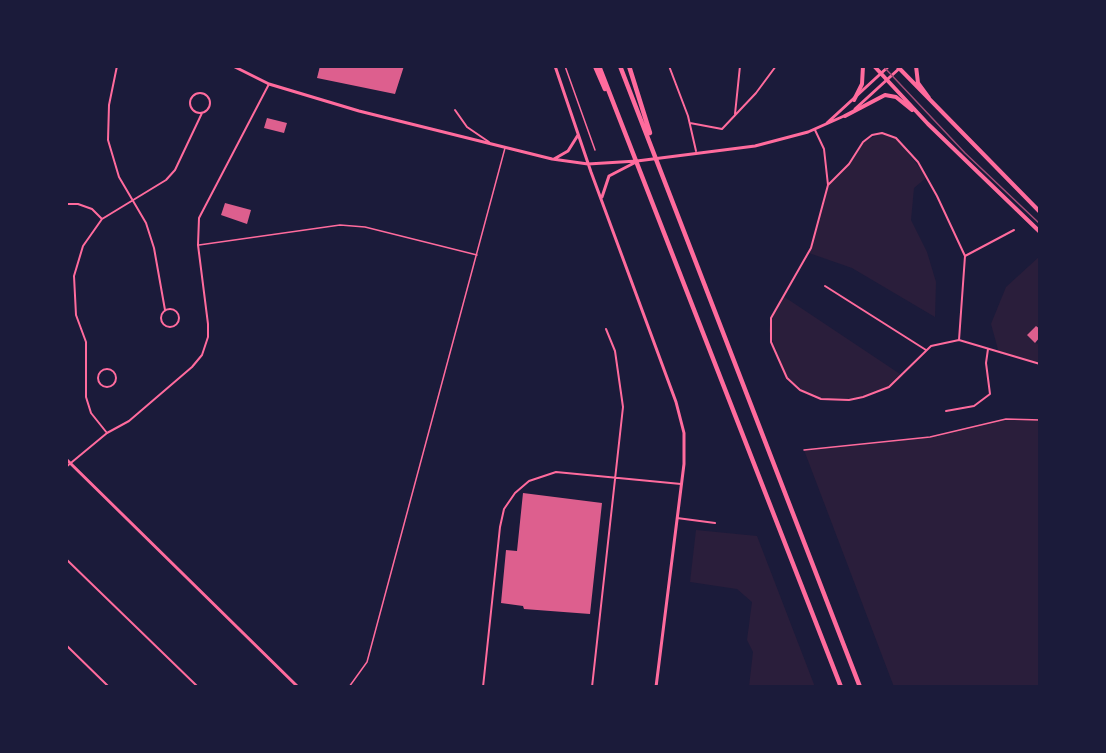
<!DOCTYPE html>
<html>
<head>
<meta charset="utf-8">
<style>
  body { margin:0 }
  #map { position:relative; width:1106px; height:753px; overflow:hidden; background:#1b1b3a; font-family:Georgia,serif }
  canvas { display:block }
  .frame { position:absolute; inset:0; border:68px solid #1b1b3a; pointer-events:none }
</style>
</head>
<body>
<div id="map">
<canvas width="1106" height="753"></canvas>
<div class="frame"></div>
</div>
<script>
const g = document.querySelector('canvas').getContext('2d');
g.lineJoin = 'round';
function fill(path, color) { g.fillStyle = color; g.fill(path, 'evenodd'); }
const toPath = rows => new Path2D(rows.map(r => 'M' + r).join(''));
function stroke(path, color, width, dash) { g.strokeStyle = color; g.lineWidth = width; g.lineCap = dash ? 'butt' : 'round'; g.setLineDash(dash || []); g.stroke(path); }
fill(toPath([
  [882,133,896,138,927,177,914,188,911,220,927,252,936,282,935,317,852,268,809,253,828,185,849,164,863,142],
  [1040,256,1040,329,1036,326,1028,335,1040,346,1040,364,999,353,991,324,1006,287],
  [783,296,903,376,889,387,849,400,821,399,800,390,787,378,769,331,771,318],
  [1028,418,1040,420,1040,687,894,687,804,450,930,437,989,422],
  [696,530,757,536,815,687,749,687,753,652,747,640,752,602,737,589,690,582]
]), '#2a1e3b');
fill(toPath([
  [320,66,404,66,395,94,317,78],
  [267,118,287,123,284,133,264,128],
  [225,203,251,210,247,224,221,215],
  [1036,326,1040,329,1040,337,1035,343,1027,335],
  [523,493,602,503,590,614,524,609,523,606,501,603,506,550,517,551]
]), '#dd5f8e');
stroke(toPath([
  [565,66,595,150]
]), '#ff6b9d', 1.5);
stroke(toPath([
  [199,245,340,225,365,227,477,255],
  [804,450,930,437,1006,419,1040,420],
  [349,687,367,662,505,148]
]), '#ff6b9d', 1.5);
stroke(toPath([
  [117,66,109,105,108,140,119,177,146,223,154,248,165,310],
  [669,66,688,116,696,151],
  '190 103a10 10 0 1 1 20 0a10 10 0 1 1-20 0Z',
  [455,110,467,127,489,142],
  [735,114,740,66],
  [690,123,722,129,756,93,776,66],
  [815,130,824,149,828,185],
  [66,204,78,204,92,209,102,219],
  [965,256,1014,230],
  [825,286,926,350],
  '161 318a9 9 0 1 1 18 0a9 9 0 1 1-18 0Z',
  [959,340,965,256,937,196,918,162,896,138,882,133,872,135,863,142,849,164,828,185,811,248,771,318,771,342,787,378,800,390,821,399,849,400,863,397,889,387,931,346,959,340,1040,364],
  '98 378a9 9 0 1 1 18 0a9 9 0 1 1-18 0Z',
  [946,411,974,406,990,394,986,363,988,349],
  [107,433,91,413,86,397,86,342,76,315,74,276,83,246,102,219,166,180,175,170,202,113],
  [66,467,107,433,129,421,192,367,202,355,208,337,208,324,198,245,199,218,269,84],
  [677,518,715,523],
  [66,559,198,687],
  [66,645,109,687],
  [483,687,500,527,504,509,515,493,529,481,556,472,681,484],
  [592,687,623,407,615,351,606,329]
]), '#ff6b9d', 2);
stroke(toPath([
  [233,66,269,84,359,111,552,159,588,164,637,161,755,146,808,132,844,116],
  [555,66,591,172,676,402,684,433,684,464,656,687],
  [855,109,902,66],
  [827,123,889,66],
  [554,159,568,151,578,135],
  [602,197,609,176,636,162]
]), '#ff6b9d', 3);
stroke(toPath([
  [66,459,298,687]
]), '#ff6b9d', 3);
stroke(toPath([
  [874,66,928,124,1040,232],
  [897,66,1040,212],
  [916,66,918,83,929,98],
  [854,100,862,84,863,66],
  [845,116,885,95,896,97,912,110]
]), '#ff6b9d', 4);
stroke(toPath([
  [595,66,605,89],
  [599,66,841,687],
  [620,66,860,687],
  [629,66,650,133]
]), '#ff6b9d', 4.5);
stroke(toPath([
  [883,66,965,153,1040,224]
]), '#a44b75', 1.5);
</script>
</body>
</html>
